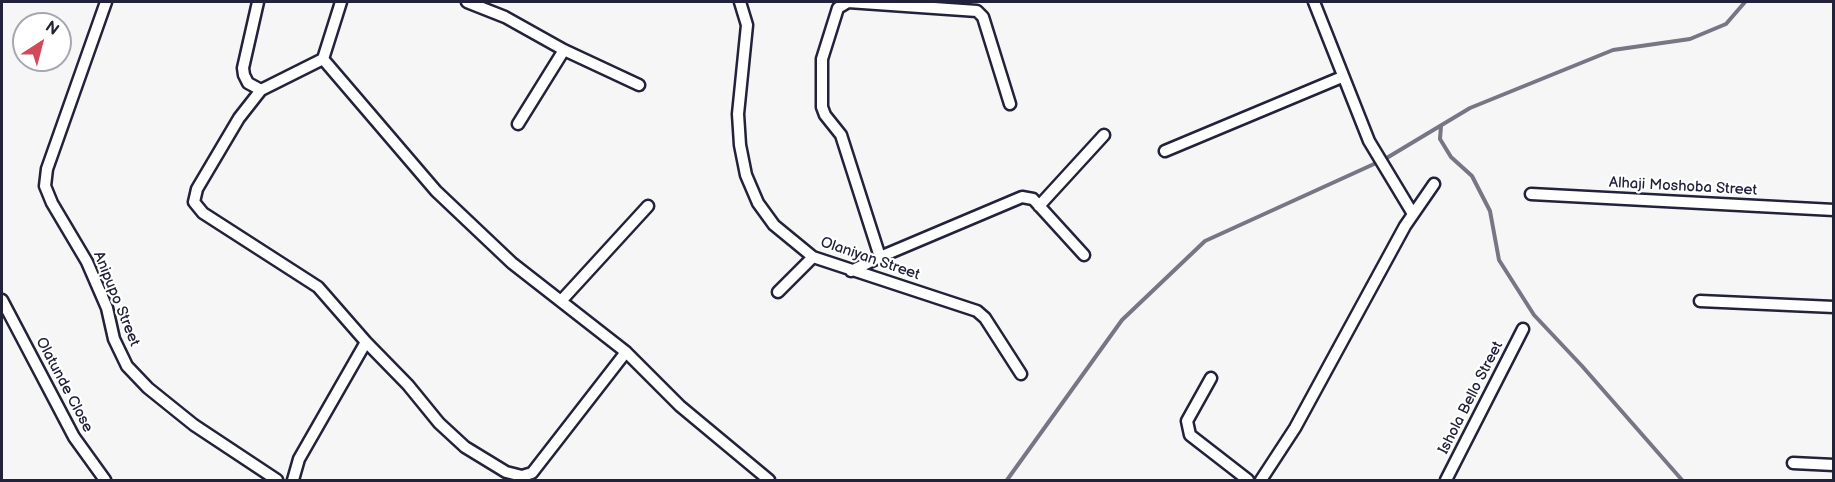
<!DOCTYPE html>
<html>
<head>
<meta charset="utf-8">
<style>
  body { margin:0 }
  #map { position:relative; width:1835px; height:482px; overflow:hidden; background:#f6f6f7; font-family:"Balsamiq Sans",sans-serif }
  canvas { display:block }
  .frame { position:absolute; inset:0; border:3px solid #22223b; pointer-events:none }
  .north { position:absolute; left:12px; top:12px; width:60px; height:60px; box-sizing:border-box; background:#fff; border:2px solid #a7a7b1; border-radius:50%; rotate:36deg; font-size:16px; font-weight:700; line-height:24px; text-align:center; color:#22223b }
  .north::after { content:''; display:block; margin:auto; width:21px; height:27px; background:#d1495b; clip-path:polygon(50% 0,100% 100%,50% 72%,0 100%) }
</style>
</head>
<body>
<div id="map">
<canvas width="1835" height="482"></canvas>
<div class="frame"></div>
<div class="north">N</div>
</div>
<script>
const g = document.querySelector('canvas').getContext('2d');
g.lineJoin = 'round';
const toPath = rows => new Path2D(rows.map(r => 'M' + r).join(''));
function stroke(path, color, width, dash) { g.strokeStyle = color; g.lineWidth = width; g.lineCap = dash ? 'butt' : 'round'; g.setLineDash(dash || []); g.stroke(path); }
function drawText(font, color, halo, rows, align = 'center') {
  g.font = font + ' "Balsamiq Sans",sans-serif'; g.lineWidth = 4.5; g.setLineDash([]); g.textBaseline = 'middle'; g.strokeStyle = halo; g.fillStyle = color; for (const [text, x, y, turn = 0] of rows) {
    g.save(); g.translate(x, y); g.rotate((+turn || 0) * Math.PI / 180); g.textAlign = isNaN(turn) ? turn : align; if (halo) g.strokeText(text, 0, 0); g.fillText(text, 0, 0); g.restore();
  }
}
stroke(toPath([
  [1441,126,1440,139,1451,157,1472,176,1490,211,1499,260,1534,315,1582,366,1682,480],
  [1007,480,1122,320,1205,241,1385,159,1470,108,1613,50,1690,39,1726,24,1745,2]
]), '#767685', 4);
const street = toPath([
  [106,2,47,169,45,186,52,203,87,262,107,308,114,339,127,366,148,388,194,425,277,480],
  [258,2,243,68,244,75,248,83,261,90],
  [467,2,505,17,564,50,639,85],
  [740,2,747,25,738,114,740,145,746,175,758,203,774,225,813,257,977,311,985,318,1021,374],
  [1314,2,1369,141,1413,214],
  [323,59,261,90,239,118,197,189,194,202,203,213,318,287,366,342,408,385,439,423,465,447,506,472,522,476,532,473,626,352],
  [323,59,436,191,512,263,626,352,680,406,769,480],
  [323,59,341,2],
  [518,124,564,50],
  [1165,151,1342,77],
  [1531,194,1834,210],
  [1039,206,1104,135],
  [880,257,841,135,825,115,822,107,822,59,838,8,848,2,977,11,983,17,1010,104],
  [851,271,880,257,1022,197,1033,199,1084,255],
  [778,292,813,257],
  [2,300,74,437,105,480],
  [561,301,648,206],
  [1700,301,1834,307],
  [1211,378,1187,421,1190,435,1248,480],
  [1793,463,1834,465],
  [293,480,299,459,366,342],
  [1261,480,1295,428,1405,226,1434,184],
  [1446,480,1523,329]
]);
stroke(street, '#22223b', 15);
stroke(street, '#fff', 10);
drawText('15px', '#22223b', '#fff', [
  ["Alhaji Moshoba Street",1683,187,3],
  ["Olaniyan Street",870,259,19],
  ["Anipupo Street",116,299,68],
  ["Olatunde Close",64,385,62],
  ["Ishola Bello Street",1471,398,-63]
]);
</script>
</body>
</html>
